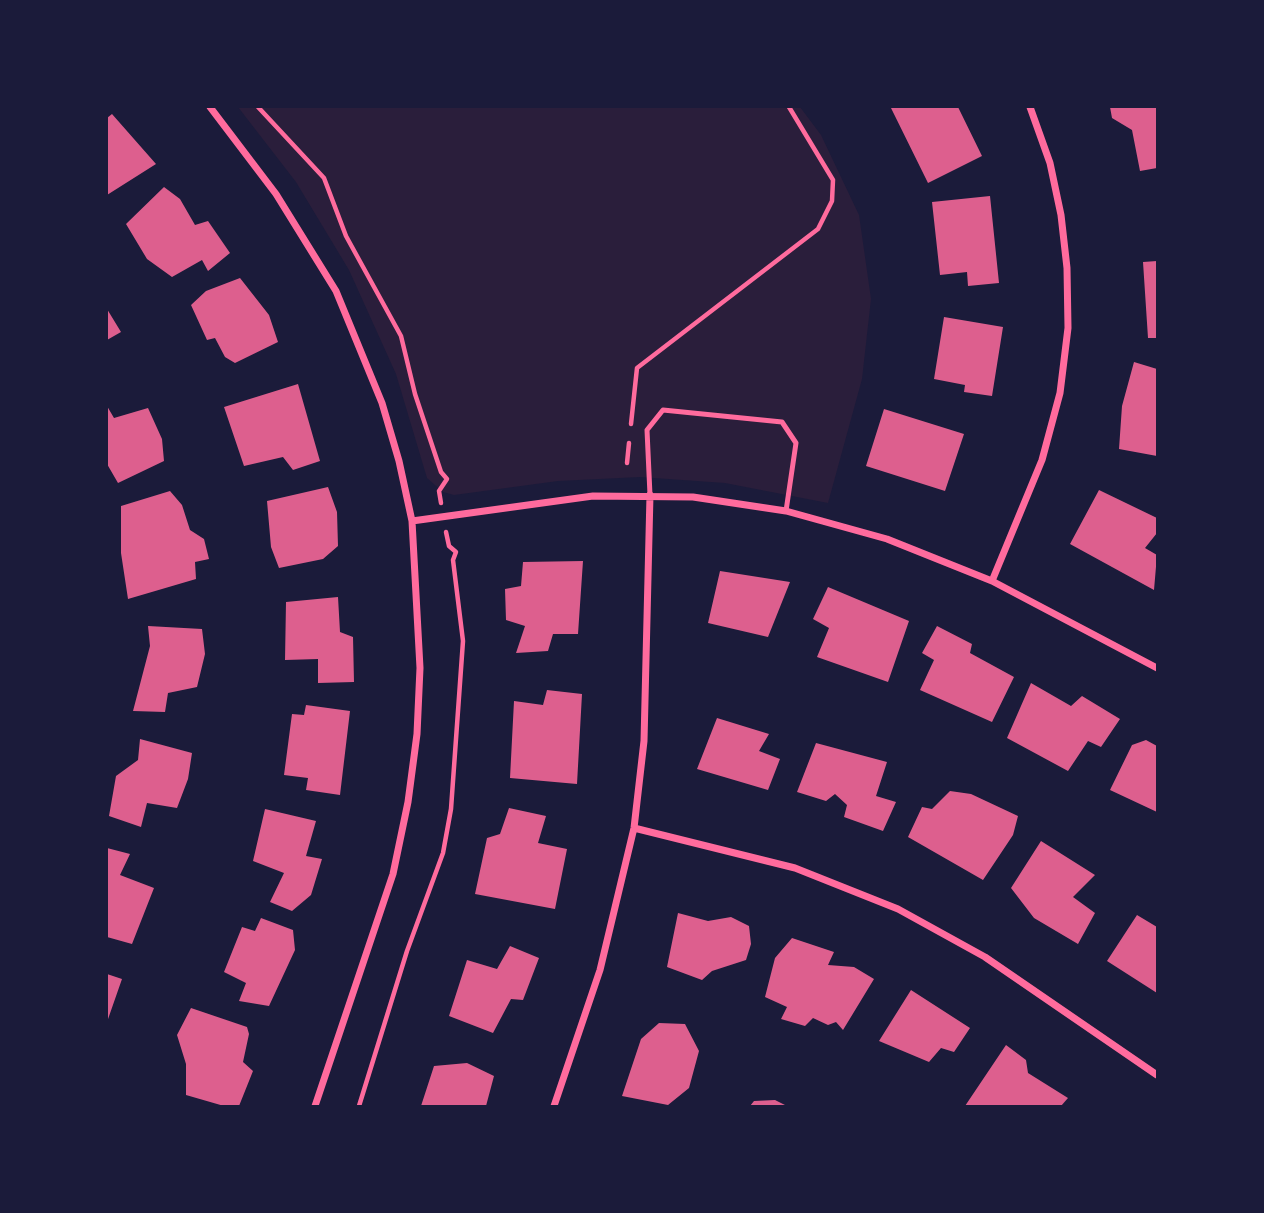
<!DOCTYPE html>
<html>
<head>
<meta charset="utf-8">
<style>
  body { margin:0 }
  #map { position:relative; width:1264px; height:1213px; overflow:hidden; background:#1b1b3a; font-family:"Roboto Condensed",sans-serif }
  canvas { display:block }
  .frame { position:absolute; inset:0; border:108px solid #1b1b3a; pointer-events:none }
</style>
</head>
<body>
<div id="map">
<canvas width="1264" height="1213"></canvas>
<div class="frame"></div>
</div>
<script>
const g = document.querySelector('canvas').getContext('2d');
g.lineJoin = 'round';
function fill(path, color) { g.fillStyle = color; g.fill(path, 'evenodd'); }
const toPath = rows => new Path2D(rows.map(r => 'M' + r).join(''));
function stroke(path, color, width, dash) { g.strokeStyle = color; g.lineWidth = width; g.lineCap = dash ? 'butt' : 'round'; g.setLineDash(dash || []); g.stroke(path); }
fill(toPath([
  [238,107,800,107,821,135,859,215,871,299,862,379,828,503,725,483,640,477,558,481,454,495,443,492,427,478,396,374,349,270,296,182]
]), '#2a1e3b');
fill(toPath([
  [958,107,982,156,928,183,891,108],
  [1110,107,1157,107,1157,168,1140,171,1132,130,1112,118],
  [112,114,156,164,107,195,107,118],
  [164,187,180,199,195,225,208,221,230,253,208,271,202,260,172,277,147,259,126,224],
  [990,196,999,283,968,286,967,272,940,275,932,202],
  [1157,261,1157,338,1148,338,1143,262],
  [240,278,269,315,278,342,235,363,225,357,215,338,207,340,191,305,206,291],
  [107,309,121,332,107,340],
  [944,317,1003,327,992,396,964,392,965,385,934,379],
  [1134,362,1157,369,1157,456,1119,449,1122,406],
  [298,384,320,461,293,470,283,457,244,466,224,407],
  [107,406,114,418,148,408,162,439,164,461,118,483,107,464],
  [884,409,964,434,945,491,866,466],
  [328,487,337,512,338,546,323,559,279,568,271,547,267,501],
  [1099,490,1157,518,1157,533,1145,548,1157,555,1154,590,1070,544],
  [170,491,182,505,190,530,204,539,209,559,195,562,196,579,128,599,121,553,121,506],
  [583,561,578,634,553,634,548,651,516,653,525,626,506,620,505,589,521,586,523,562],
  [720,571,790,582,768,637,708,623],
  [828,587,909,621,888,682,817,657,829,628,813,619],
  [338,597,340,632,353,637,354,682,318,683,318,659,285,660,286,602],
  [148,626,202,629,205,654,197,687,168,693,165,712,133,711,150,646],
  [937,626,972,644,970,653,1014,677,992,722,920,690,934,660,922,653],
  [1031,683,1071,706,1082,696,1120,719,1101,747,1088,741,1068,771,1007,738],
  [547,690,582,694,577,784,510,778,514,701,543,705],
  [306,705,350,711,340,795,306,790,308,778,284,775,292,714,304,715],
  [717,718,769,734,759,751,780,759,768,790,697,769],
  [140,739,192,753,188,779,177,808,147,803,141,827,109,816,116,776,138,760],
  [1146,740,1157,746,1157,812,1110,790,1132,745],
  [816,743,887,762,876,796,896,802,883,831,844,817,847,805,835,794,826,801,797,792],
  [950,791,971,794,1018,816,1013,835,983,880,908,837,922,807,932,809],
  [509,808,546,816,538,843,567,849,555,909,475,894,487,838,500,834],
  [265,809,316,821,306,856,322,859,311,895,292,911,270,902,284,873,253,861],
  [1041,841,1095,875,1073,897,1095,913,1078,944,1034,918,1011,888],
  [107,848,130,854,120,875,154,888,132,944,107,937],
  [678,913,708,921,731,917,749,926,751,944,746,960,712,971,702,980,667,967],
  [1137,915,1157,927,1157,993,1107,961],
  [261,918,293,930,295,950,269,1006,239,1001,246,983,224,972,242,927,255,931],
  [792,938,834,952,828,965,854,967,874,979,843,1030,836,1022,828,1025,813,1018,805,1026,781,1019,787,1007,765,997,775,958],
  [510,946,539,958,523,1000,511,999,493,1033,449,1016,467,960,497,969],
  [107,974,122,979,107,1022],
  [911,990,970,1028,954,1052,941,1048,929,1062,879,1041],
  [191,1008,247,1027,249,1034,243,1062,253,1071,239,1106,224,1106,186,1095,186,1064,177,1035],
  [659,1023,685,1024,699,1051,689,1088,668,1105,622,1096,641,1039],
  [1006,1045,1026,1060,1028,1073,1068,1098,1061,1106,965,1106],
  [467,1063,494,1076,486,1106,421,1106,434,1066],
  [775,1100,787,1106,750,1106,754,1101]
]), '#dd5f8e');
stroke(toPath([
  [258,107,324,178,346,236,401,336,415,394,441,472,447,479,439,491,441,503],
  [631,424,637,368,818,229,832,201,833,180,789,107],
  [627,463,629,443],
  [359,1106,407,951,443,853,451,809,463,641,453,560,456,552,449,546,446,532]
]), '#ff6b9d', 4.5);
stroke(toPath([
  [650,495,647,430,663,410,782,422,796,443,786,511]
]), '#ff6b9d', 5);
stroke(toPath([
  [210,107,276,194,336,291,382,403,399,461,412,521,420,668,417,734,408,802,393,874,315,1106],
  [412,521,593,496,693,497,786,511,887,539,992,581,1157,668],
  [992,581,1042,460,1060,393,1068,328,1067,268,1061,215,1050,163,1030,107],
  [634,828,795,868,898,909,985,957,1157,1075],
  [554,1106,600,970,634,828,644,741,650,495]
]), '#ff6b9d', 7);
</script>
</body>
</html>
